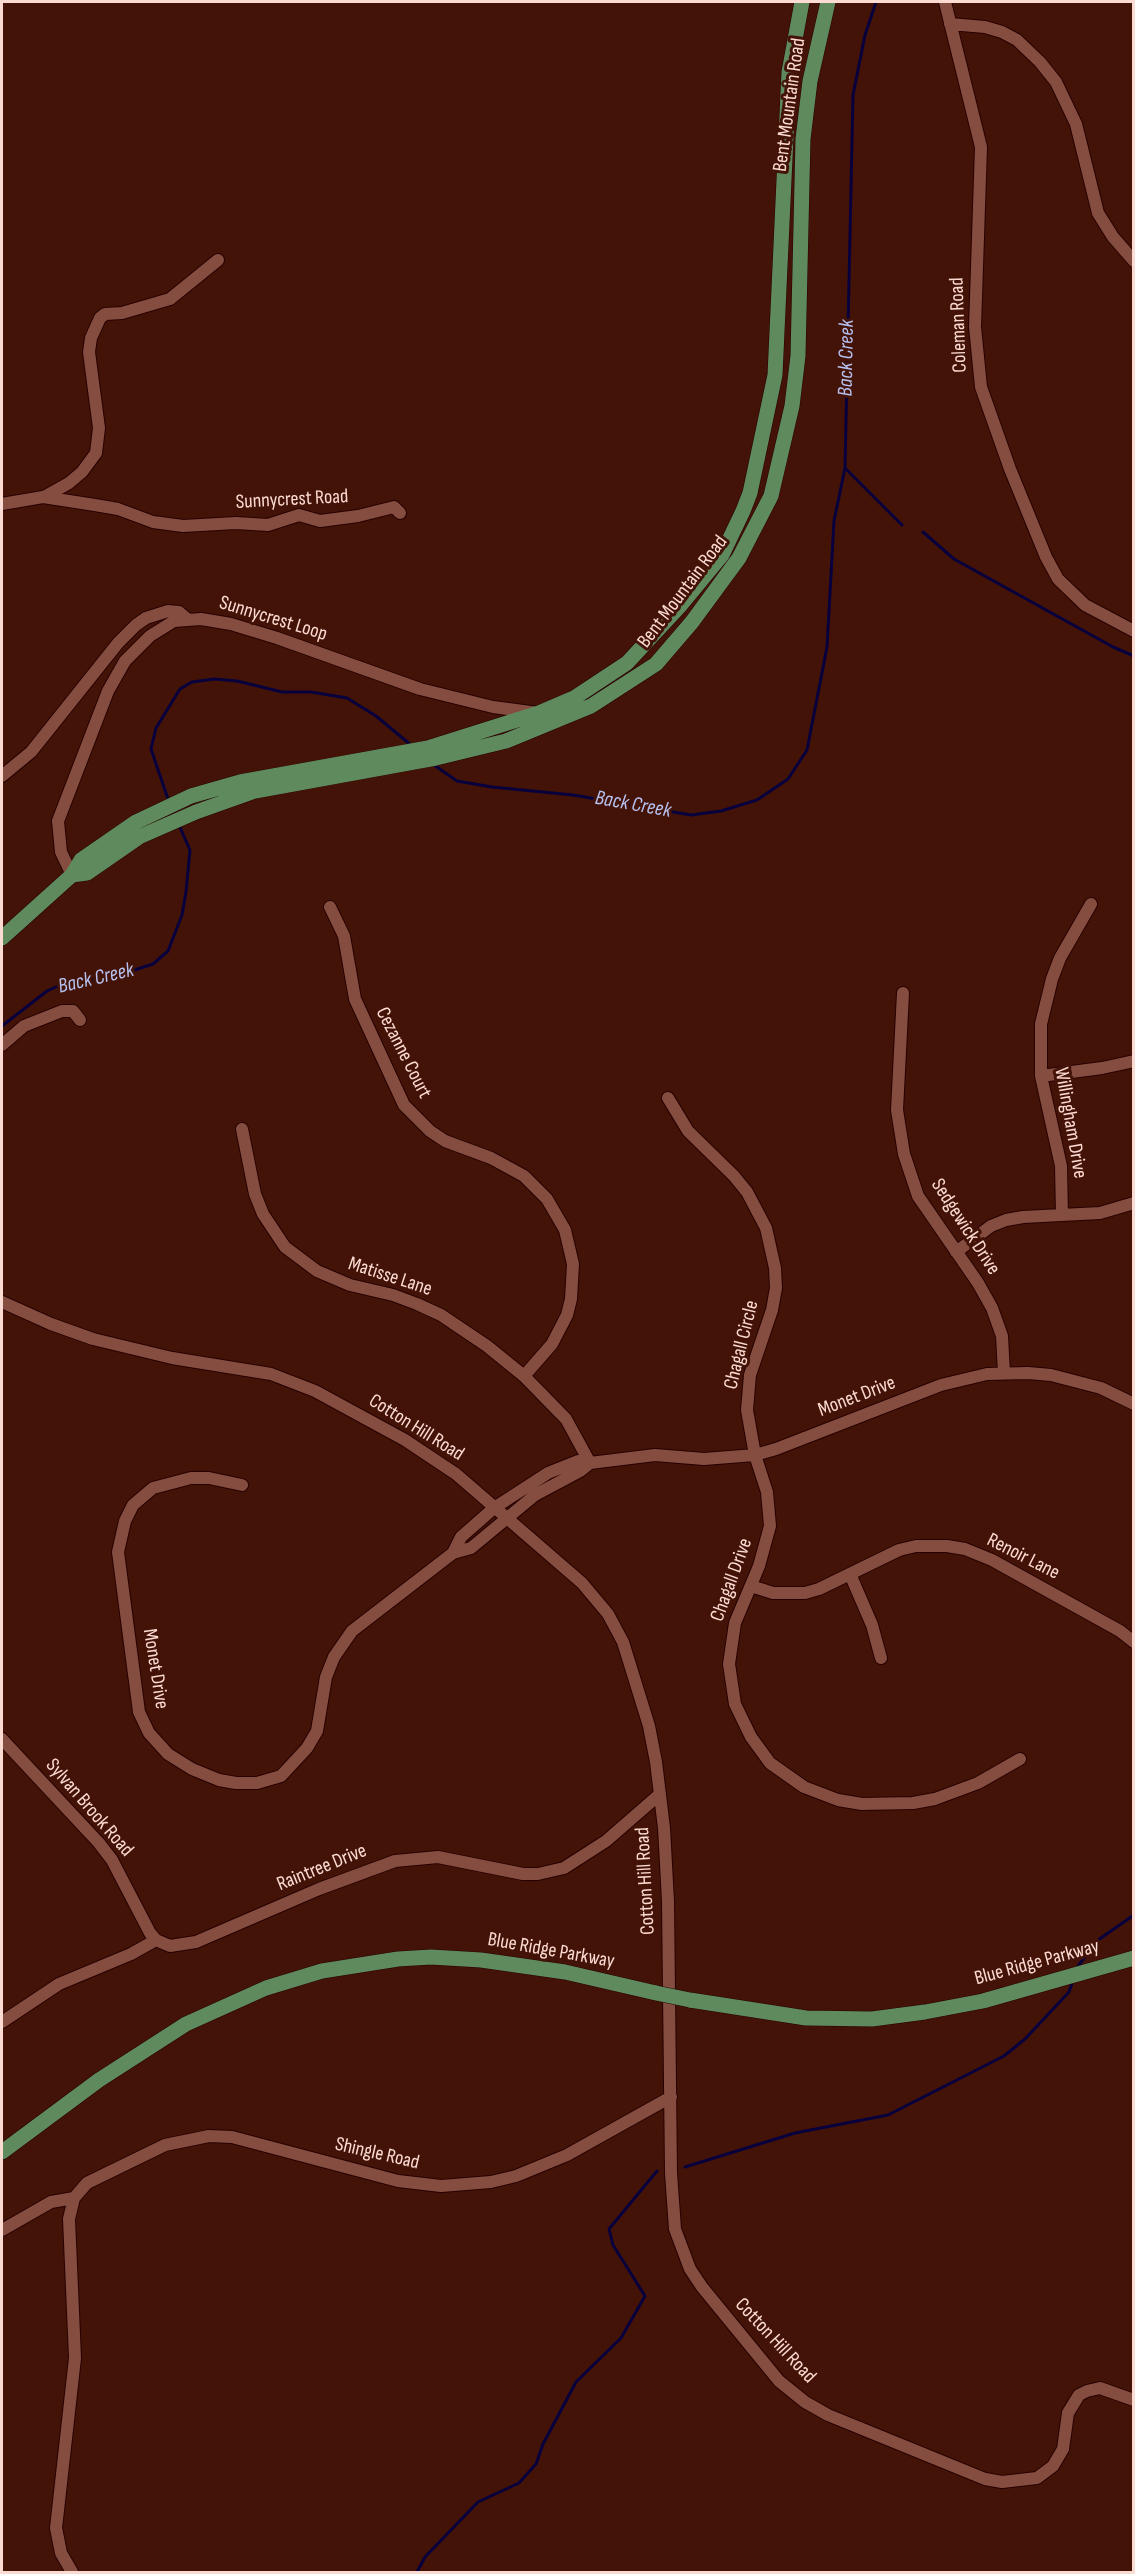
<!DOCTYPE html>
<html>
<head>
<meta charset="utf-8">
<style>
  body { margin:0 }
  #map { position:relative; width:1135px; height:2574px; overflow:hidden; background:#441308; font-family:"Sofia Sans Condensed",sans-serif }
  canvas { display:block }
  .frame { position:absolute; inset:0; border:3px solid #fcdbd2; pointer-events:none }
</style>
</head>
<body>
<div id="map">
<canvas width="1135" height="2574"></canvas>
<div class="frame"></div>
</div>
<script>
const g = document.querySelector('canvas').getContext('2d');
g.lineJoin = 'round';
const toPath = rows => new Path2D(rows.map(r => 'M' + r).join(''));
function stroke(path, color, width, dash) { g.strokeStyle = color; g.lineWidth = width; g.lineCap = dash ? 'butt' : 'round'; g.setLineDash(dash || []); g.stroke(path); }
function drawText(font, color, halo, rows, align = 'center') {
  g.font = font + ' "Sofia Sans Condensed",sans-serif'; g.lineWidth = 6; g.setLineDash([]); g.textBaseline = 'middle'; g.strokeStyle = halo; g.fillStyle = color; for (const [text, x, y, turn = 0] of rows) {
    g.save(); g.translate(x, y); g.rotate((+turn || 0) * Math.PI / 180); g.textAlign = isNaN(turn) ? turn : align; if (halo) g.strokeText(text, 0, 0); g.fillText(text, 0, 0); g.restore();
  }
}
stroke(toPath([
  [845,468,902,525],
  [923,532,954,559,1113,647,1134,656],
  [434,765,457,781,492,787,573,795,691,815,721,811,757,800,788,779,807,750,827,647,834,521,845,468,853,95,865,35,876,2],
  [169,802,151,749,156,728,180,689,192,682,214,679,237,681,282,692,311,692,347,698,376,716,411,745],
  [2,1026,47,991,67,982,122,974,153,964,168,951,182,915,186,892,190,850,179,825],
  [1078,1966,1098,1940,1134,1915],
  [685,2167,795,2133,888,2115,1004,2056,1025,2039,1069,1992,1072,1983],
  [417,2572,425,2557,478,2502,519,2483,536,2464,543,2444,576,2382,621,2338,645,2296,613,2245,609,2229,657,2171]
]), '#08003c', 3);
const minor = toPath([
  [945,2,981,147,975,327,981,387,1010,469,1046,557,1058,579,1085,605,1134,631],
  [950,24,985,27,1002,32,1017,40,1040,62,1056,82,1076,124,1098,213,1113,237,1134,261],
  [44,497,69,483,82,472,96,453,99,428,89,352,91,338,100,318,105,314,122,313,170,299,218,260],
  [2,504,43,497,95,505,118,509,153,522,183,526,236,523,268,525,299,515,320,521,358,516,394,507,400,513],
  [2,776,31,752,118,643,136,625,146,618,168,611,179,612,187,619],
  [72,875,61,852,58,821,108,691,125,661,150,636,174,621,201,619,231,624,277,638,420,689,493,707,538,713],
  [330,907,344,936,355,999,404,1105,430,1131,445,1141,491,1158,524,1176,547,1199,565,1230,573,1264,571,1299,567,1315,552,1344,524,1376],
  [903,993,897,1110,904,1154,918,1196,978,1283,992,1308,1002,1336,1004,1373],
  [2,1045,24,1026,62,1011,73,1011,80,1020],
  [1041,1076,1102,1068,1134,1061],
  [668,1098,688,1131,734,1176,747,1192,766,1228,775,1268,776,1288,772,1310,750,1375,747,1410,755,1455,767,1492,770,1526,759,1566,735,1623,729,1664,735,1704,751,1737,770,1763,804,1787,838,1800,862,1804,913,1803,935,1799,978,1783,1020,1759],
  [242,1129,255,1194,263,1214,285,1247,317,1271,350,1285,393,1295,417,1304,441,1315,487,1346,524,1376,566,1419,590,1463],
  [1062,1215,1061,1166,1041,1076,1041,1024,1052,979,1060,958,1091,904],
  [956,1252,991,1226,1006,1220,1023,1217,1100,1213,1134,1203],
  [2,1302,51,1324,93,1339,172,1358,271,1374,315,1391,405,1440,456,1474,582,1583,608,1614,623,1642,649,1726,656,1762,664,1828,668,1901,671,2173,675,2229,690,2269,702,2287,779,2381,805,2402,828,2415,985,2479,1002,2482,1037,2478,1053,2466,1063,2449,1068,2413,1079,2395,1087,2391,1100,2388,1134,2400],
  [242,1485,209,1478,191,1478,153,1488,133,1505,125,1521,118,1552,139,1712,149,1733,168,1754,192,1769,219,1780,236,1783,257,1783,281,1776,307,1748,317,1731,326,1677,334,1657,352,1631,453,1553,471,1548,535,1495,580,1471,590,1463],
  [453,1553,461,1537,494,1508,548,1473,578,1461,590,1463,655,1455,704,1459,755,1455,776,1449,941,1385,987,1374,1028,1373,1051,1375,1101,1388,1134,1404],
  [850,1574,872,1625,881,1658],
  [751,1586,773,1593,805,1593,819,1589,899,1550,916,1546,947,1546,965,1549,992,1560,1120,1631,1134,1642],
  [2,1739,99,1843,112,1860,150,1933,156,1940],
  [2,2022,59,1984,131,1954,156,1940,170,1946,196,1942,319,1889,395,1861,438,1857,523,1874,538,1874,564,1868,606,1841,660,1794],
  [2,2230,51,2202,74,2198],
  [72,2572,61,2553,56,2528,75,2358,69,2219,74,2198,87,2183,165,2145,209,2136,232,2137,398,2181,441,2186,491,2182,516,2176,567,2155,671,2097]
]);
const major = toPath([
  [72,875,87,873,139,837,196,812,255,791,436,758,506,741,591,706,656,664,692,622,739,558,771,496,792,406,798,356,803,139,810,81,828,2],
  [2,938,72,875,81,860,136,822,191,796,240,782,428,748,539,713,574,698,627,663,679,607,722,555,743,511,750,493,775,375,789,72,802,2],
  [690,2000,806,2018,872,2019,925,2012,983,2001,1134,1958],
  [2,2152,99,2080,186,2024,266,1988,322,1971,398,1959,431,1957,481,1960,565,1972,656,1993]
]);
stroke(minor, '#270000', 14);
stroke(major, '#270000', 16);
stroke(minor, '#844d40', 12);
stroke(major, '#5f8a5e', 15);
const majorBridge = toPath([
  [656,1993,690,2000]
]);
stroke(majorBridge, '#270000', 16, []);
stroke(majorBridge, '#5f8a5e', 15);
drawText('20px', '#fcdbd2', '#441308', [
  ["Bent Mountain Road",790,105,-82],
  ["Coleman Road",959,325,-92],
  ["Sunnycrest Road",292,500,-3],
  ["Bent Mountain Road",683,592,-53],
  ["Sunnycrest Loop",273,619,17],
  ["Cezanne Court",403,1053,63],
  ["Willingham Drive",1070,1123,80],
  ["Sedgewick Drive",965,1227,57],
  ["Matisse Lane",390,1277,18],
  ["Chagall Circle",742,1345,-76],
  ["Monet Drive",857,1397,-21],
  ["Cotton Hill Road",416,1428,32],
  ["Renoir Lane",1023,1557,27],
  ["Chagall Drive",732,1580,-70],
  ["Monet Drive",155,1669,81],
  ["Sylvan Brook Road",89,1808,49],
  ["Raintree Drive",322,1868,-22],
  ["Cotton Hill Road",646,1881,-93],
  ["Blue Ridge Parkway",551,1951,10],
  ["Blue Ridge Parkway",1037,1963,-15],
  ["Shingle Road",377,2154,13],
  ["Cotton Hill Road",775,2341,47]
]);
drawText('italic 21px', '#b6c1ef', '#441308', [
  ["Back Creek",847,358,-89],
  ["Back Creek",633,805,10],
  ["Back Creek",96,979,-13]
]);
</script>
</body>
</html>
